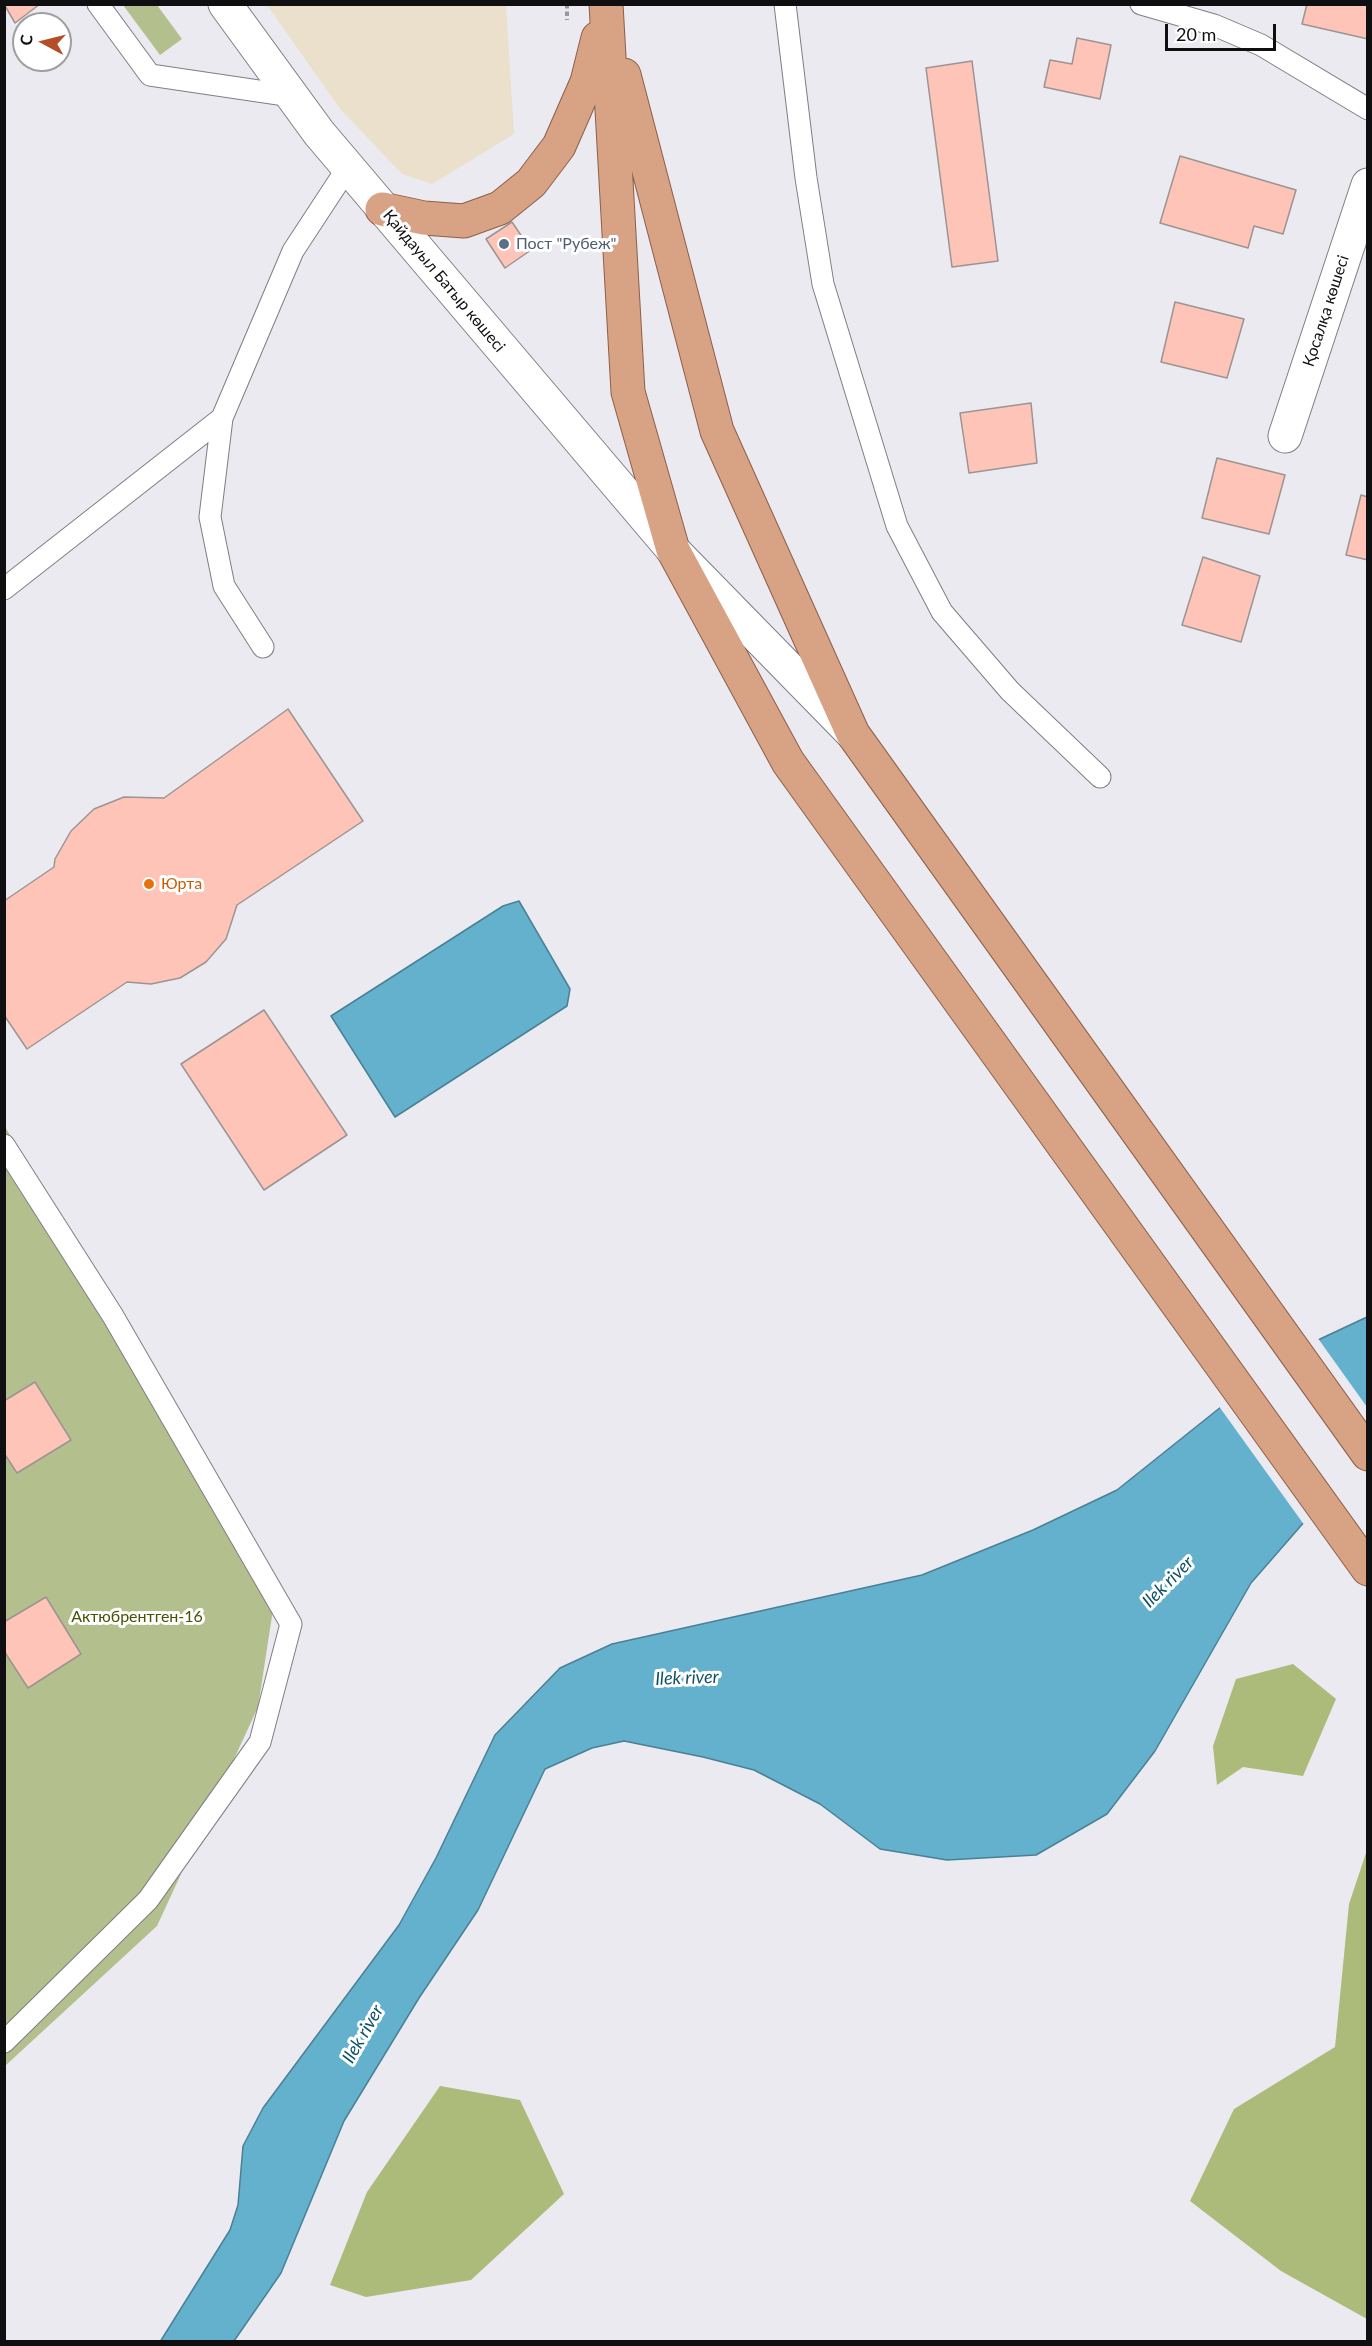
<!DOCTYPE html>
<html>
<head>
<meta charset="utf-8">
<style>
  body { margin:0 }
  #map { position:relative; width:1372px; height:2346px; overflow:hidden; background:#ebeaf1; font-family:Lato,sans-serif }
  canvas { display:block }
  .frame { position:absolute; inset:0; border:6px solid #0f0e11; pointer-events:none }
  .north { position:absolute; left:12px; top:12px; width:60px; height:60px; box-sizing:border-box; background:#fff; border:2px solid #9f9fa0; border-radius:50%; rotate:277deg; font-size:16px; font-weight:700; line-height:24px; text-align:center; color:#0f0e11 }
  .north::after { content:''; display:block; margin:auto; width:21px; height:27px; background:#b44d28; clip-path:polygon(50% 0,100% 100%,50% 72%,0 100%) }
  .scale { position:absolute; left:1165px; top:24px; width:111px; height:27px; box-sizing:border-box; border:3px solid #0f0e11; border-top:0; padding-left:8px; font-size:18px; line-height:21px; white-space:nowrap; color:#0f0e11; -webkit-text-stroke:4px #fff; paint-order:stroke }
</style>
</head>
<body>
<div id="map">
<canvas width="1372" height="2346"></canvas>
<div class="frame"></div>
<div class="north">С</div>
<div class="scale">20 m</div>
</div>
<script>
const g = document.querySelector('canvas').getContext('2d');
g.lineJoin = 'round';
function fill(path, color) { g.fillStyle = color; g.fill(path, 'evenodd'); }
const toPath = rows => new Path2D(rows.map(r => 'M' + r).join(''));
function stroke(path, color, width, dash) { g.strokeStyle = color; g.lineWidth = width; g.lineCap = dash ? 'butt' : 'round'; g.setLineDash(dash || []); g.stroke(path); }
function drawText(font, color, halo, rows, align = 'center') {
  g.font = font + ' Lato,sans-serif'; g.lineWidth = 6; g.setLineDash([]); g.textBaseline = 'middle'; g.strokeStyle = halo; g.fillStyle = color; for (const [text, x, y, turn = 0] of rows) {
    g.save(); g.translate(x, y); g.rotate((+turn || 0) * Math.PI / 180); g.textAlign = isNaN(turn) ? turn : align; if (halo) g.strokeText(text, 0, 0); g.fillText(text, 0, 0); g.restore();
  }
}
fill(toPath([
  [267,5,506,5,514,134,432,184,402,174,341,110]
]), '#eae0cb');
fill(toPath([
  [123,5,157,5,182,39,160,55],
  [4,1125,276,1590,258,1707,157,1926,5,2066]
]), '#b3bf8d');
fill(toPath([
  [1293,1664,1336,1699,1303,1776,1243,1767,1217,1785,1213,1746,1236,1679],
  [1367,1850,1367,2319,1281,2271,1190,2201,1234,2109,1335,2047,1349,1904],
  [440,2086,520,2100,564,2194,471,2280,366,2297,330,2285,367,2192]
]), '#acba7a');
const water = toPath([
  [519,901,570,989,567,1006,395,1117,331,1016,503,906,519,901],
  [1367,1317,1367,1450,1251,1583,1155,1751,1107,1814,1036,1855,947,1860,880,1849,820,1804,754,1770,703,1757,624,1741,592,1748,545,1769,478,1910,419,1998,344,2121,281,2273,234,2341,160,2342,230,2230,238,2205,243,2146,263,2108,399,1925,436,1858,495,1735,560,1668,612,1644,922,1575,1033,1530,1117,1490,1286,1355,1367,1317]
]);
fill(water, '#63b1cd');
stroke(water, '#4a8095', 1.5);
fill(toPath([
  [1317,1337,1367,1407,1368,1455,1305,1526,1218,1405,1284,1352]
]), '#ebeaf1');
const building = toPath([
  [4,4,40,4,15,23,4,4],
  [1307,4,1368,4,1368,39,1302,24,1307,4],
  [1077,38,1111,45,1100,99,1044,87,1050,60,1072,64,1077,38],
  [972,61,998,261,952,267,926,68,972,61],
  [1180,156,1296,190,1283,234,1254,226,1248,248,1160,223,1180,156],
  [512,222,531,250,505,268,486,239,512,222],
  [1175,302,1244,319,1227,378,1161,362,1175,302],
  [1031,403,1037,463,969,473,960,413,1031,403],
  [1217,458,1285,475,1269,534,1202,518,1217,458],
  [1361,495,1368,497,1368,560,1346,555,1361,495],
  [1203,557,1260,576,1241,642,1182,625,1203,557],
  [288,709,363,821,237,905,226,939,206,962,180,978,151,984,127,982,27,1049,4,1015,4,901,54,867,55,859,71,831,94,809,124,797,164,798,288,709],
  [264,1010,347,1135,264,1190,181,1064,264,1010],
  [35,1382,71,1440,17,1473,4,1453,4,1401,35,1382],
  [46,1597,81,1654,28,1688,4,1651,4,1622,46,1597]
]);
fill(building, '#fec4b7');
stroke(building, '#9c9493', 1.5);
const service = toPath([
  [98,4,150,75,292,96],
  [785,4,806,178,823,284,897,526,942,612,1010,691,1100,777],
  [1141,4,1214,25,1261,45,1368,109],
  [4,589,222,418],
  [263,647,224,586,210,517,222,418,293,251,348,167],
  [4,1145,113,1316,291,1624,260,1742,148,1900,4,2042]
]);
const minor = toPath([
  [1285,436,1368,185]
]);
const tertiary = toPath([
  [225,4,319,133,673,550,851,732]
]);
const trunk = toPath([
  [606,4,628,392,673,550,788,762,1368,1569],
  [624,75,717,431,853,734,1368,1454],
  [382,209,424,218,464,221,500,208,531,183,559,146,587,82,598,38]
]);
stroke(service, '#7f7e84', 23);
stroke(minor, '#7f7e84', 35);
stroke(tertiary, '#7f7e84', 35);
stroke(trunk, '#8c5f48', 35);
stroke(toPath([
  [567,4,567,20]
]), '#99989d', 4, [4.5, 3]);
stroke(service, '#fff', 21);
stroke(minor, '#fff', 33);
stroke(tertiary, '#fff', 33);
stroke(trunk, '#d8a284', 33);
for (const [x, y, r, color] of [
  [504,244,6,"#5c6f8a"],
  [149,884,6,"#e8710a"]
]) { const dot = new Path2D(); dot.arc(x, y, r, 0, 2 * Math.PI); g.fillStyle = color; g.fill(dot); stroke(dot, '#fff', 2); }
drawText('16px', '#4e5e75', '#fff', [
  ["Пост \"Рубеж\"",516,244]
], 'left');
drawText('16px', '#0f0e11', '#fff', [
  ["Қайдауыл Батыр көшесі",444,281,50],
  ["Қосалқа көшесі",1326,311,-72]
]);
drawText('16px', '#c56008', '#fff', [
  ["Юрта",161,884]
], 'left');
drawText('16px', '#465206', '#fff', [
  ["Актюбрентген-16",137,1617]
]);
drawText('italic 18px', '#0e5165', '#fff', [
  ["Ilek river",1168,1582,-45],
  ["Ilek river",687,1678,-2],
  ["Ilek river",363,2034,-60]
]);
</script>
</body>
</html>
